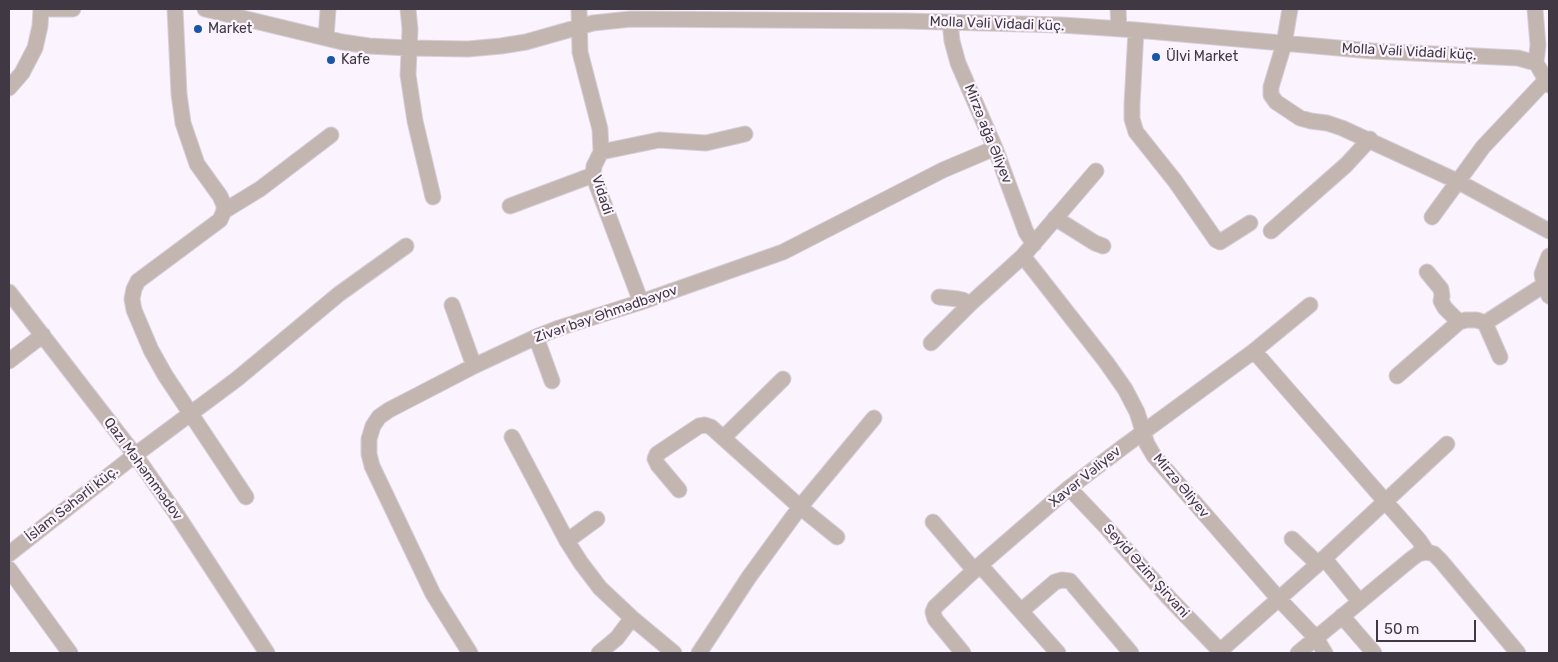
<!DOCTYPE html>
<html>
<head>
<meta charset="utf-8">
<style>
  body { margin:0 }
  #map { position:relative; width:1558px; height:662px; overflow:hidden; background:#fbf3fd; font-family:Rubik,sans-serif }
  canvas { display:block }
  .frame { position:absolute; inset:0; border:10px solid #403943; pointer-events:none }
  .scale { position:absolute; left:1376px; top:620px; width:100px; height:22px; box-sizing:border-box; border:2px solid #403943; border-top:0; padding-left:6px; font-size:15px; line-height:18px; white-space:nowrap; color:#403943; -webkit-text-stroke:4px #fbf3fd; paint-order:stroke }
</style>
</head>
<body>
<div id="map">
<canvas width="1558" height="662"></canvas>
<div class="frame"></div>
<div class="scale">50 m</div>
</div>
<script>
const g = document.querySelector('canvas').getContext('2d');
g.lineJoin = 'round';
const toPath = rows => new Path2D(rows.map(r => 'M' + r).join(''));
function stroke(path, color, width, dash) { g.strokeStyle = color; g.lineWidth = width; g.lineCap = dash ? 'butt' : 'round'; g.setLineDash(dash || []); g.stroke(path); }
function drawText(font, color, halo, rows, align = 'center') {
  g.font = font + ' Rubik,sans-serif'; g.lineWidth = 4.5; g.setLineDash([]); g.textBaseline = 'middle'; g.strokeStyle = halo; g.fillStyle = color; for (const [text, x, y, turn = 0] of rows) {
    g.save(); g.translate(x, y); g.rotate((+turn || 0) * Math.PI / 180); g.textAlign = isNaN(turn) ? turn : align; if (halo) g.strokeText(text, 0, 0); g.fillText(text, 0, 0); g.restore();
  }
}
const minor = toPath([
  [46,9,73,9],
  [175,9,179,94,183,123,197,164,220,196,224,205,224,211,220,220,138,281,134,289,132,299,134,310,151,350,165,375,246,497],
  [205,9,342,42,369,46,408,48,468,49,501,46,526,42,593,23,631,19,905,21,1062,25,1136,30,1372,51,1518,58,1536,63,1549,85],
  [408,9,410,29,408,75,415,121,433,197],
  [579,9,580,52,600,129,601,152,594,166,593,175,641,302],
  [1118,9,1119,29],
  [1290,9,1284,44,1271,87,1271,95,1276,102,1300,118,1311,121,1327,123,1342,128,1457,181,1549,231],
  [1535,9,1538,45,1536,63],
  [950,22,952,41,958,63,995,148,1026,232,1034,244],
  [1136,30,1132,105,1132,119,1136,132,1175,181,1216,240,1220,242,1250,223],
  [326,38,328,9],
  [9,88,22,73,35,48,40,26,41,9],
  [601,152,659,140,706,143,745,134],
  [510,206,593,175],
  [224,211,260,189,331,135],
  [1432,217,1483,147,1546,80],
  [1055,218,1095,243,1103,246],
  [1271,231,1346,165,1370,139],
  [1023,256,1106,362,1125,389,1137,412,1147,444,1154,456,1278,598,1316,638,1325,653],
  [1549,256,1542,274,1544,285,1549,296],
  [1427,272,1441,289,1442,296,1441,301,1445,308,1459,322],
  [9,292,135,455,177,515,267,653],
  [939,297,958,299,963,300,969,305],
  [452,305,474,366],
  [536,337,552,381],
  [931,343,969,305,1023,256,1096,171],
  [1254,351,1419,540,1427,552,1434,554,1441,561,1518,653],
  [1500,357,1485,323,1544,285],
  [9,361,43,335],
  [1397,376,1459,322,1466,320,1477,320,1485,323],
  [512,437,567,541,581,563,600,588,632,618,674,653],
  [723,438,783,379],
  [1069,488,1107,528,1169,598,1222,653],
  [679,490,658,465,655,459,657,454,699,426,705,425,711,427,800,507,837,537],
  [933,522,974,570],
  [1292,539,1318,564],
  [567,541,597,519],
  [9,554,135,455,237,379,339,294,406,246],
  [1324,558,1359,601],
  [980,565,1058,653],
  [9,569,70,653],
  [1021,611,1055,582,1062,580,1070,581,1131,653],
  [1342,616,1374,653],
  [1220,651,1318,564,1447,444],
  [470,653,433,594,372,466,369,454,369,439,373,426,379,417,389,410,474,366,536,337,559,328,641,302,783,252,943,170,995,148],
  [599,653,617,638,632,618],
  [699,653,749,577,800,507,874,418],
  [963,653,935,619,933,612,935,607,980,565,1069,488,1123,447,1254,351,1310,305],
  [1298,653,1410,560,1418,554,1427,552]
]);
stroke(minor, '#d6ced8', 17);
stroke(minor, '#c3b6b0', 15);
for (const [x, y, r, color] of [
  [198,29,5,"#1856a7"],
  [1156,57,5,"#1856a7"],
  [331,60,5,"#1856a7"]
]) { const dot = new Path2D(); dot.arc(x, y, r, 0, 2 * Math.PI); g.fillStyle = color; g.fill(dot); stroke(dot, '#fbf3fd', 2); }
drawText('14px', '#403943', '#fbf3fd', [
  ["Molla Vəli Vidadi küç.",997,24,2],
  ["Molla Vəli Vidadi küç.",1409,52,3],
  ["Mirzə ağa Əliyev",988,134,68],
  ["Vidadi",602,195,72],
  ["Zivər bəy Əhmədbəyov",606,314,-19],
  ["Qazı Məhəmmədov",143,469,54],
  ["Xavər Vəliyev",1085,477,-39],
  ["Mirzə Əliyev",1181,486,50],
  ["İslam Səhərli küç.",72,504,-38],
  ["Seyid Əzim Şirvani",1146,571,48]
]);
drawText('14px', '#403943', '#fbf3fd', [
  ["Market",208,29],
  ["Ülvi Market",1166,57],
  ["Kafe",341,60]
], 'left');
</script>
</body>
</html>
